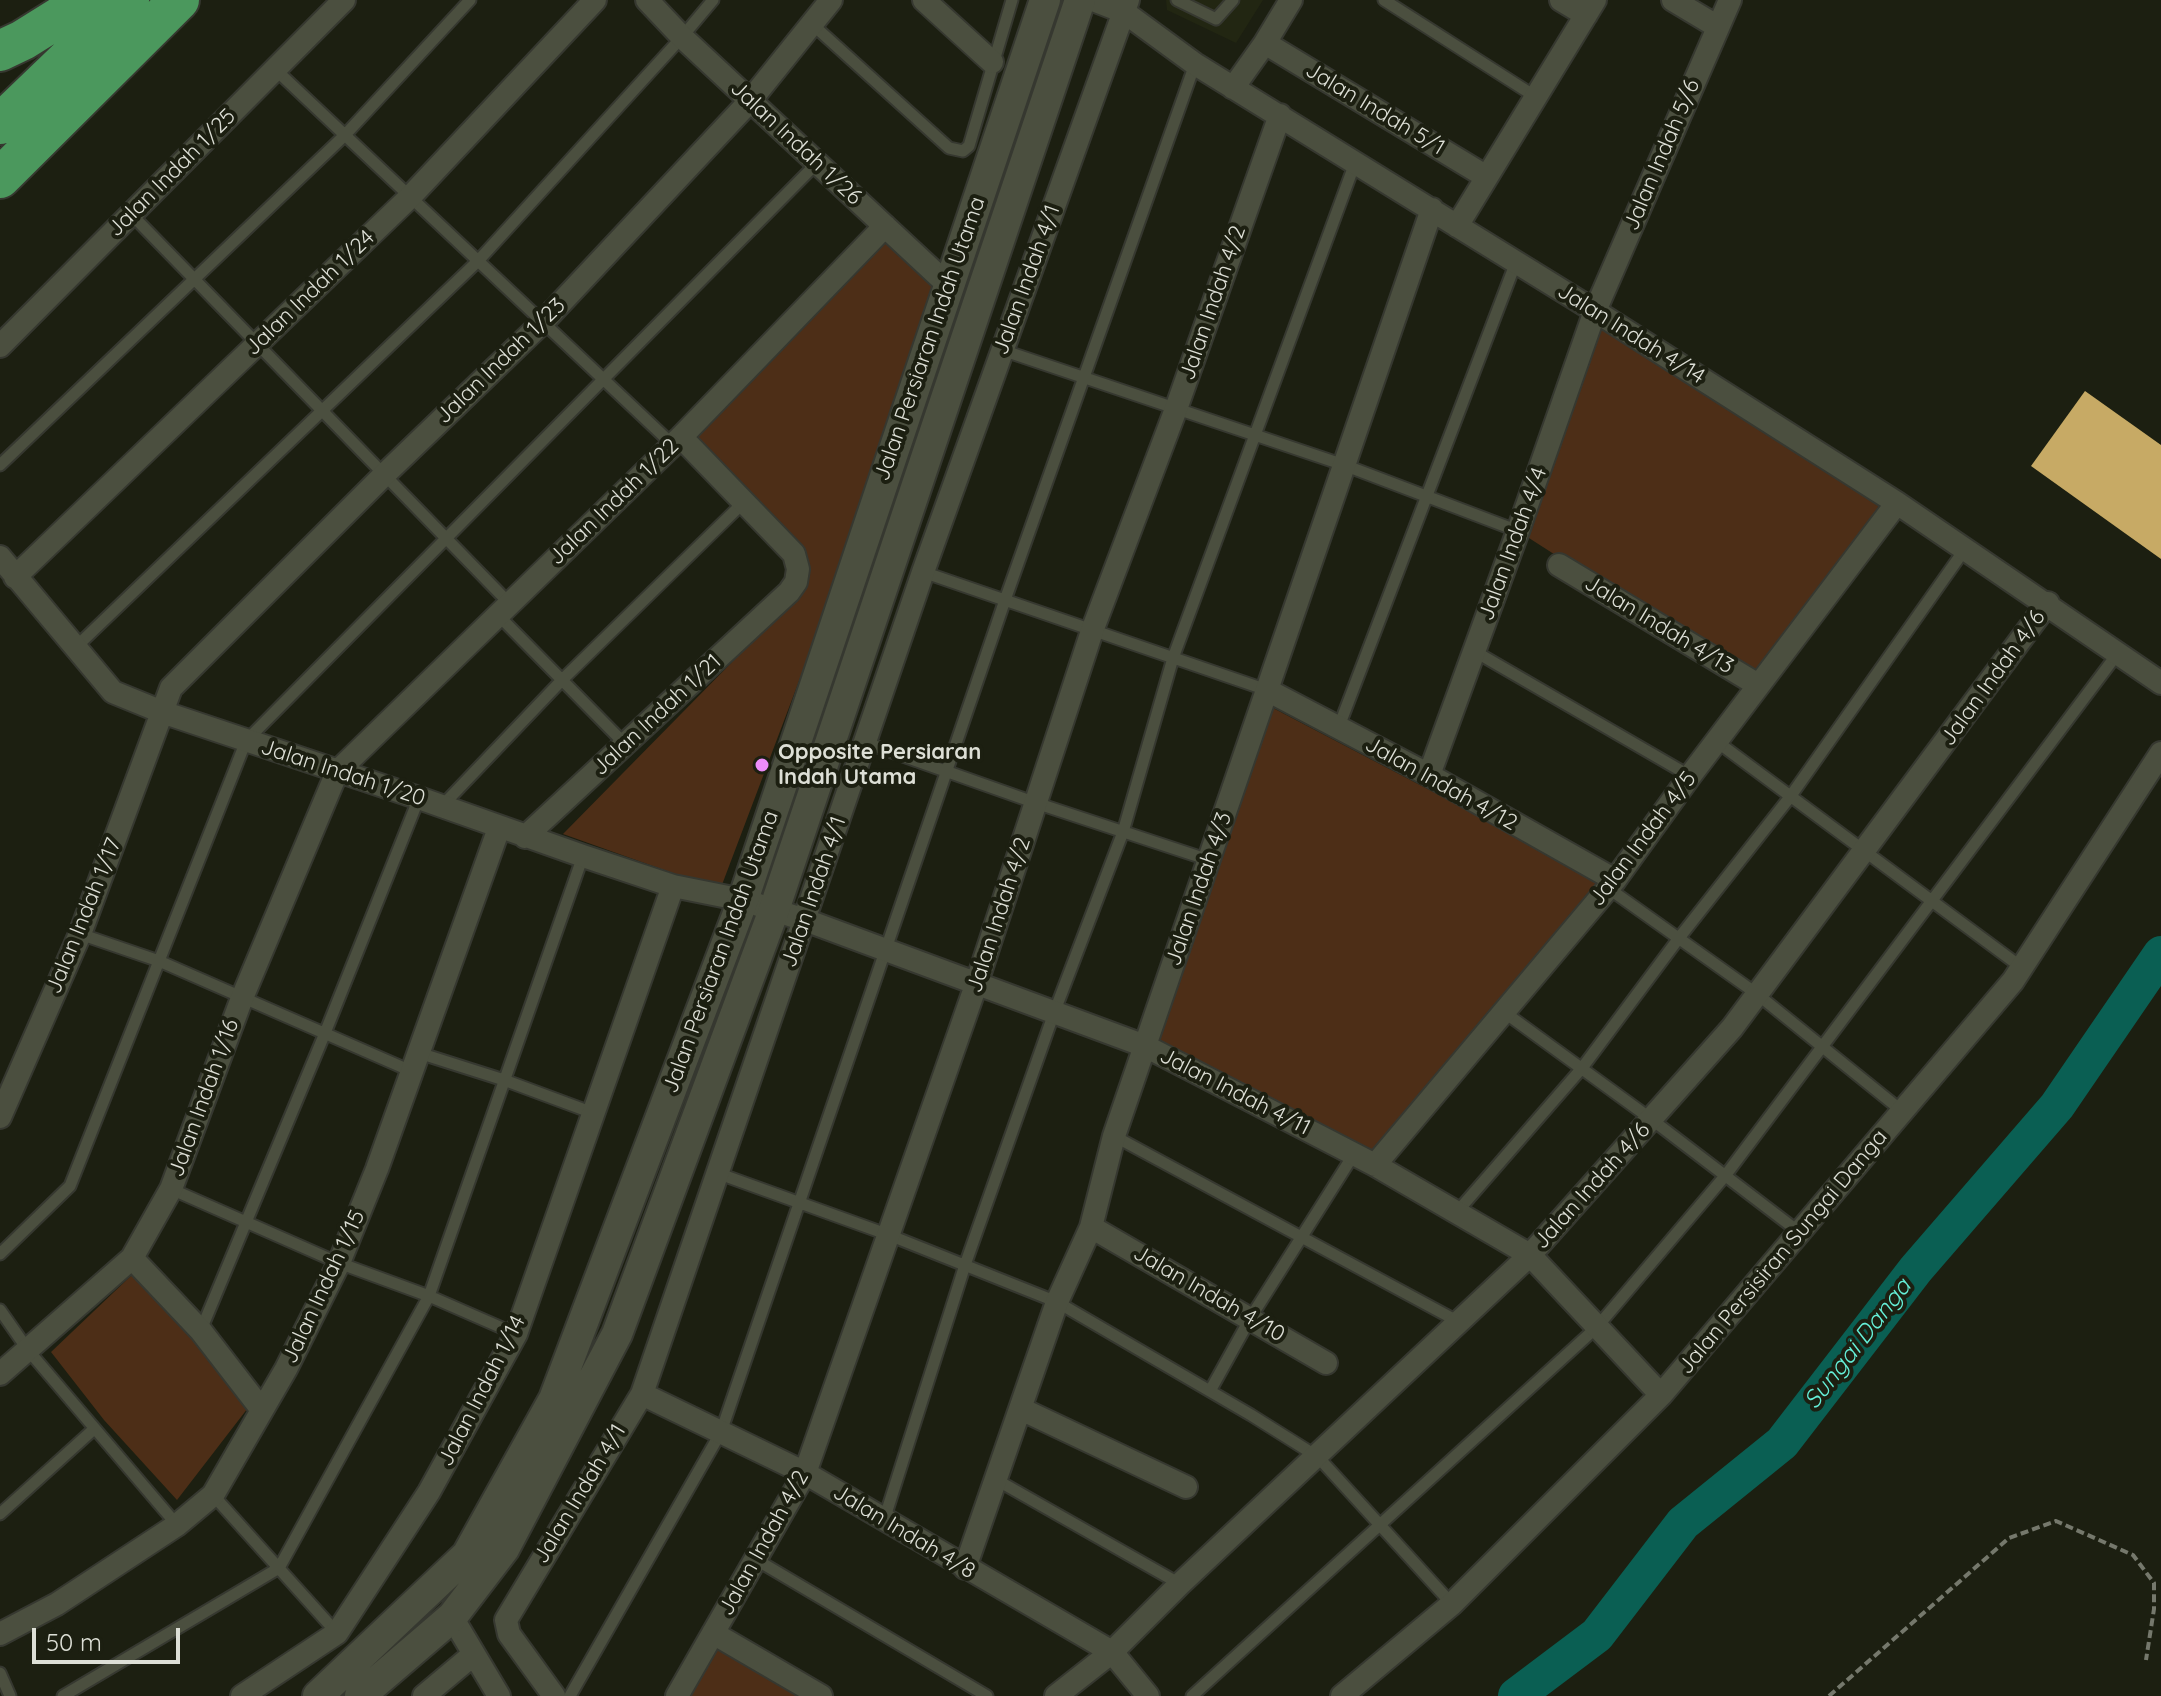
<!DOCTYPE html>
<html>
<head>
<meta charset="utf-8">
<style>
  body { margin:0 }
  #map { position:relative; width:2161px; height:1696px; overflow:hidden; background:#1c1f11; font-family:Quicksand,sans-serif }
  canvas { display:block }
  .scale { position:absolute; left:32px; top:1628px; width:148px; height:36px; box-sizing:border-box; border:4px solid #dddfd6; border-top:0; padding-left:10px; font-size:24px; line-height:28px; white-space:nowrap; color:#dddfd6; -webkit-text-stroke:6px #1c1f11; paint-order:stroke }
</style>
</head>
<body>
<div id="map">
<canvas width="2161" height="1696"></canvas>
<div class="scale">50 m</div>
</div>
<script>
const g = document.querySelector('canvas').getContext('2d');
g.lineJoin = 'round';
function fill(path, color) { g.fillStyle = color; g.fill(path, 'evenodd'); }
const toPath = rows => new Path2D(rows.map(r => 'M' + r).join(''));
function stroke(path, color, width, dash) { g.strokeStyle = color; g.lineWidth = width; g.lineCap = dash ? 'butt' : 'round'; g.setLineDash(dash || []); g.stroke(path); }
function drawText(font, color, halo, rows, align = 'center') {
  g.font = font + ' Quicksand,sans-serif'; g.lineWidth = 8; g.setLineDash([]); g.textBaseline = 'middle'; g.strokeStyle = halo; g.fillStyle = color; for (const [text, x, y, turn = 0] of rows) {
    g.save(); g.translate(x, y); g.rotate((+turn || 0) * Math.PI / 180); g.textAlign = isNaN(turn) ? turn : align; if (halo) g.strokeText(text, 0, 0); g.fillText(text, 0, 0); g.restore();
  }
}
fill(toPath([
  [1166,0,1263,0,1236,43,1167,10]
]), '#222612');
fill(toPath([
  [887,235,942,286,827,607,720,890,563,834,795,598,806,578,692,437],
  [1602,328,1879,506,1758,685,1518,531],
  [1273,708,1605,882,1371,1155,1152,1043],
  [136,1271,251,1404,177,1500,104,1420,51,1352],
  [716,1640,811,1696,682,1696]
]), '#4d2e17');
stroke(toPath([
  [1516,1696,1597,1635,1683,1523,1782,1443,1916,1269,2057,1106,2161,954]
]), '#0a5f53', 36);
fill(toPath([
  [2085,391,2161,445,2161,559,2031,466]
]), '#c7aa65');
const service = toPath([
  [1177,0,1216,19,1233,0],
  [1384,0,1536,97],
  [812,24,949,148,963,151,969,146,1012,0],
  [276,70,673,445],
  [131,214,509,603],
  [1002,350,1344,465,1518,531],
  [0,465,345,135,470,0],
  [923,572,1267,690],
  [497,614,625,744],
  [76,647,478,261,682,37,713,0],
  [1474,651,1690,776],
  [1338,729,1516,262],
  [1716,741,2021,967],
  [866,743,1036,803,1209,860],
  [442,806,562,680,744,502],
  [1608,888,1757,994,1902,1111],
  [80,934,159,961,411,1071],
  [1504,1012,1651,1119,1799,1232],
  [419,1053,504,1080,593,1113],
  [1114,1136,1459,1322],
  [717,1173,889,1235,1057,1302,1251,1415,1318,1457,1452,1604],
  [171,1189,339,1263,429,1296,516,1334],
  [1457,1212,1582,1068,1679,938,1790,797,1965,549],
  [0,1254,70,1186,246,741,817,163],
  [0,1310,28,1350,177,1525],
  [201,1330,325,1033,419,798],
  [1210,1391,1251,1317,1354,1154],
  [995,1479,1180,1584],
  [213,1495,337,1633],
  [0,1514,94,1429],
  [884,1520,965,1265,1054,1013,1123,832,1173,658,1355,163],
  [755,1559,987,1696],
  [0,1673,10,1696],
  [63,1696,279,1568,429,1296,583,856],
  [570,1696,721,1432,1005,600,1195,64],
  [1192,1696,1597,1327,1725,1176,2118,653]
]);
const minor = toPath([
  [647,0,682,37,947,284],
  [924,0,992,62],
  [1093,0,1124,12,1195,64,1595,311,1897,503,2161,683],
  [1561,0,1586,15],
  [1673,0,1718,27],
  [1265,43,1485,176],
  [1233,88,1265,43,1291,0],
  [1457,226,1595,0],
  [0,346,344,0],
  [0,557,113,692,162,712,419,798,583,856,673,886,743,900,805,920,1145,1046,1375,1165,1530,1255,1661,1395],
  [1559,565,1758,685],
  [15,577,410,197,595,0],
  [1267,690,1429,775,1615,880],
  [1429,775,1518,531,1595,311,1730,0],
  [525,837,789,592,796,582,798,569,794,554,681,437],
  [0,1117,80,934,171,688,384,475,543,322,750,101,831,0],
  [1375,1165,1615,880,1690,776,1897,503],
  [1091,1227,1326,1363],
  [132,1258,201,1331,262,1410],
  [0,1374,132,1258,171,1189,242,998,337,772,681,437,885,226],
  [642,1394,805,1473,1112,1652,1148,1696],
  [1021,1409,1186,1487],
  [965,1568,1057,1302,1091,1227,1114,1136,1432,209],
  [452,1617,499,1696],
  [713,1633,821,1696],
  [0,1634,57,1604,177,1525,213,1495,286,1369,339,1263,377,1169,499,828],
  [242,1696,337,1633,429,1492,516,1334,673,886],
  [424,1696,474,1654],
  [554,1696,509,1634,506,1620,642,1394,923,572,1128,0],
  [677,1696,805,1473,976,985,1092,631,1176,409,1280,115],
  [1056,1696,1112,1652,1180,1584,1530,1255,1732,1028,2048,603],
  [1342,1696,1452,1604,1661,1395,2013,981,2161,753]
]);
const secondary = toPath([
  [318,1696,467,1555,554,1399,743,900,1045,0],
  [360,1696,452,1617,504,1549,617,1334,774,910,1080,0]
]);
const motorway = toPath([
  [0,51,23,40,87,0],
  [0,124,129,0],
  [0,178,179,0]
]);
stroke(service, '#363830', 15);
stroke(minor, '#363830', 26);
stroke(secondary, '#363830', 34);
stroke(motorway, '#363830', 44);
stroke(toPath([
  [1829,1696,2009,1538,2056,1521,2133,1555,2154,1583,2154,1609,2146,1660]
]), '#75786c', 4, [8, 4]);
stroke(service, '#4b4f3f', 11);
stroke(minor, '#4b4f3f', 22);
stroke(secondary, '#4b4f3f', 30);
stroke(motorway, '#4b985d', 40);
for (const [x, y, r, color] of [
  [762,765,8,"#ed8cf9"]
]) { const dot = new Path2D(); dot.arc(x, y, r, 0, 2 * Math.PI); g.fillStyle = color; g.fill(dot); stroke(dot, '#1c1f11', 3); }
drawText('22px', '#dddfd6', '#1c1f11', [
  ["Jalan Indah 5/1",1375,109,31],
  ["Jalan Indah 1/26",796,143,43],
  ["Jalan Indah 5/6",1662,155,-67],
  ["Jalan Indah 1/25",172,173,-45],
  ["Jalan Indah 4/1",1027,280,-70],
  ["Jalan Indah 1/24",310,293,-44],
  ["Jalan Indah 4/2",1213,303,-71],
  ["Jalan Indah 4/14",1631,334,32],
  ["Jalan Persiaran Indah Utama",930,339,-71],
  ["Jalan Indah 1/23",501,361,-44],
  ["Jalan Indah 1/22",614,502,-44],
  ["Jalan Indah 4/4",1513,544,-70],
  ["Jalan Indah 4/13",1659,625,31],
  ["Jalan Indah 4/6",1993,678,-54],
  ["Jalan Indah 1/21",657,715,-43],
  ["Jalan Indah 1/20",343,773,18],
  ["Jalan Indah 4/12",1441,784,29],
  ["Jalan Indah 4/5",1643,839,-53],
  ["Jalan Indah 4/3",1199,889,-71],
  ["Jalan Indah 4/1",814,892,-71],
  ["Jalan Indah 4/2",999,915,-72],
  ["Jalan Indah 1/17",84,916,-68],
  ["Jalan Persiaran Indah Utama",721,952,-70],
  ["Jalan Indah 4/11",1235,1092,27],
  ["Jalan Indah 1/16",204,1098,-70],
  ["Jalan Indah 4/6",1592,1186,-48],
  ["Jalan Persisiran Sungai Danga",1783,1252,-50],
  ["Jalan Indah 1/15",324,1287,-65],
  ["Jalan Indah 4/10",1209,1294,30],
  ["Jalan Indah 1/14",482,1391,-63],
  ["Jalan Indah 4/1",580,1494,-59],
  ["Jalan Indah 4/8",904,1532,31],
  ["Jalan Indah 4/2",764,1543,-61]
]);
drawText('bold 22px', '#dddfd6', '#1c1f11', [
  ["Opposite Persiaran",778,752],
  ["Indah Utama",778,777]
], 'left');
drawText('italic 24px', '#65efd8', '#1c1f11', [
  ["Sungai Danga",1858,1344,-52]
]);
</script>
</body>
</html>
